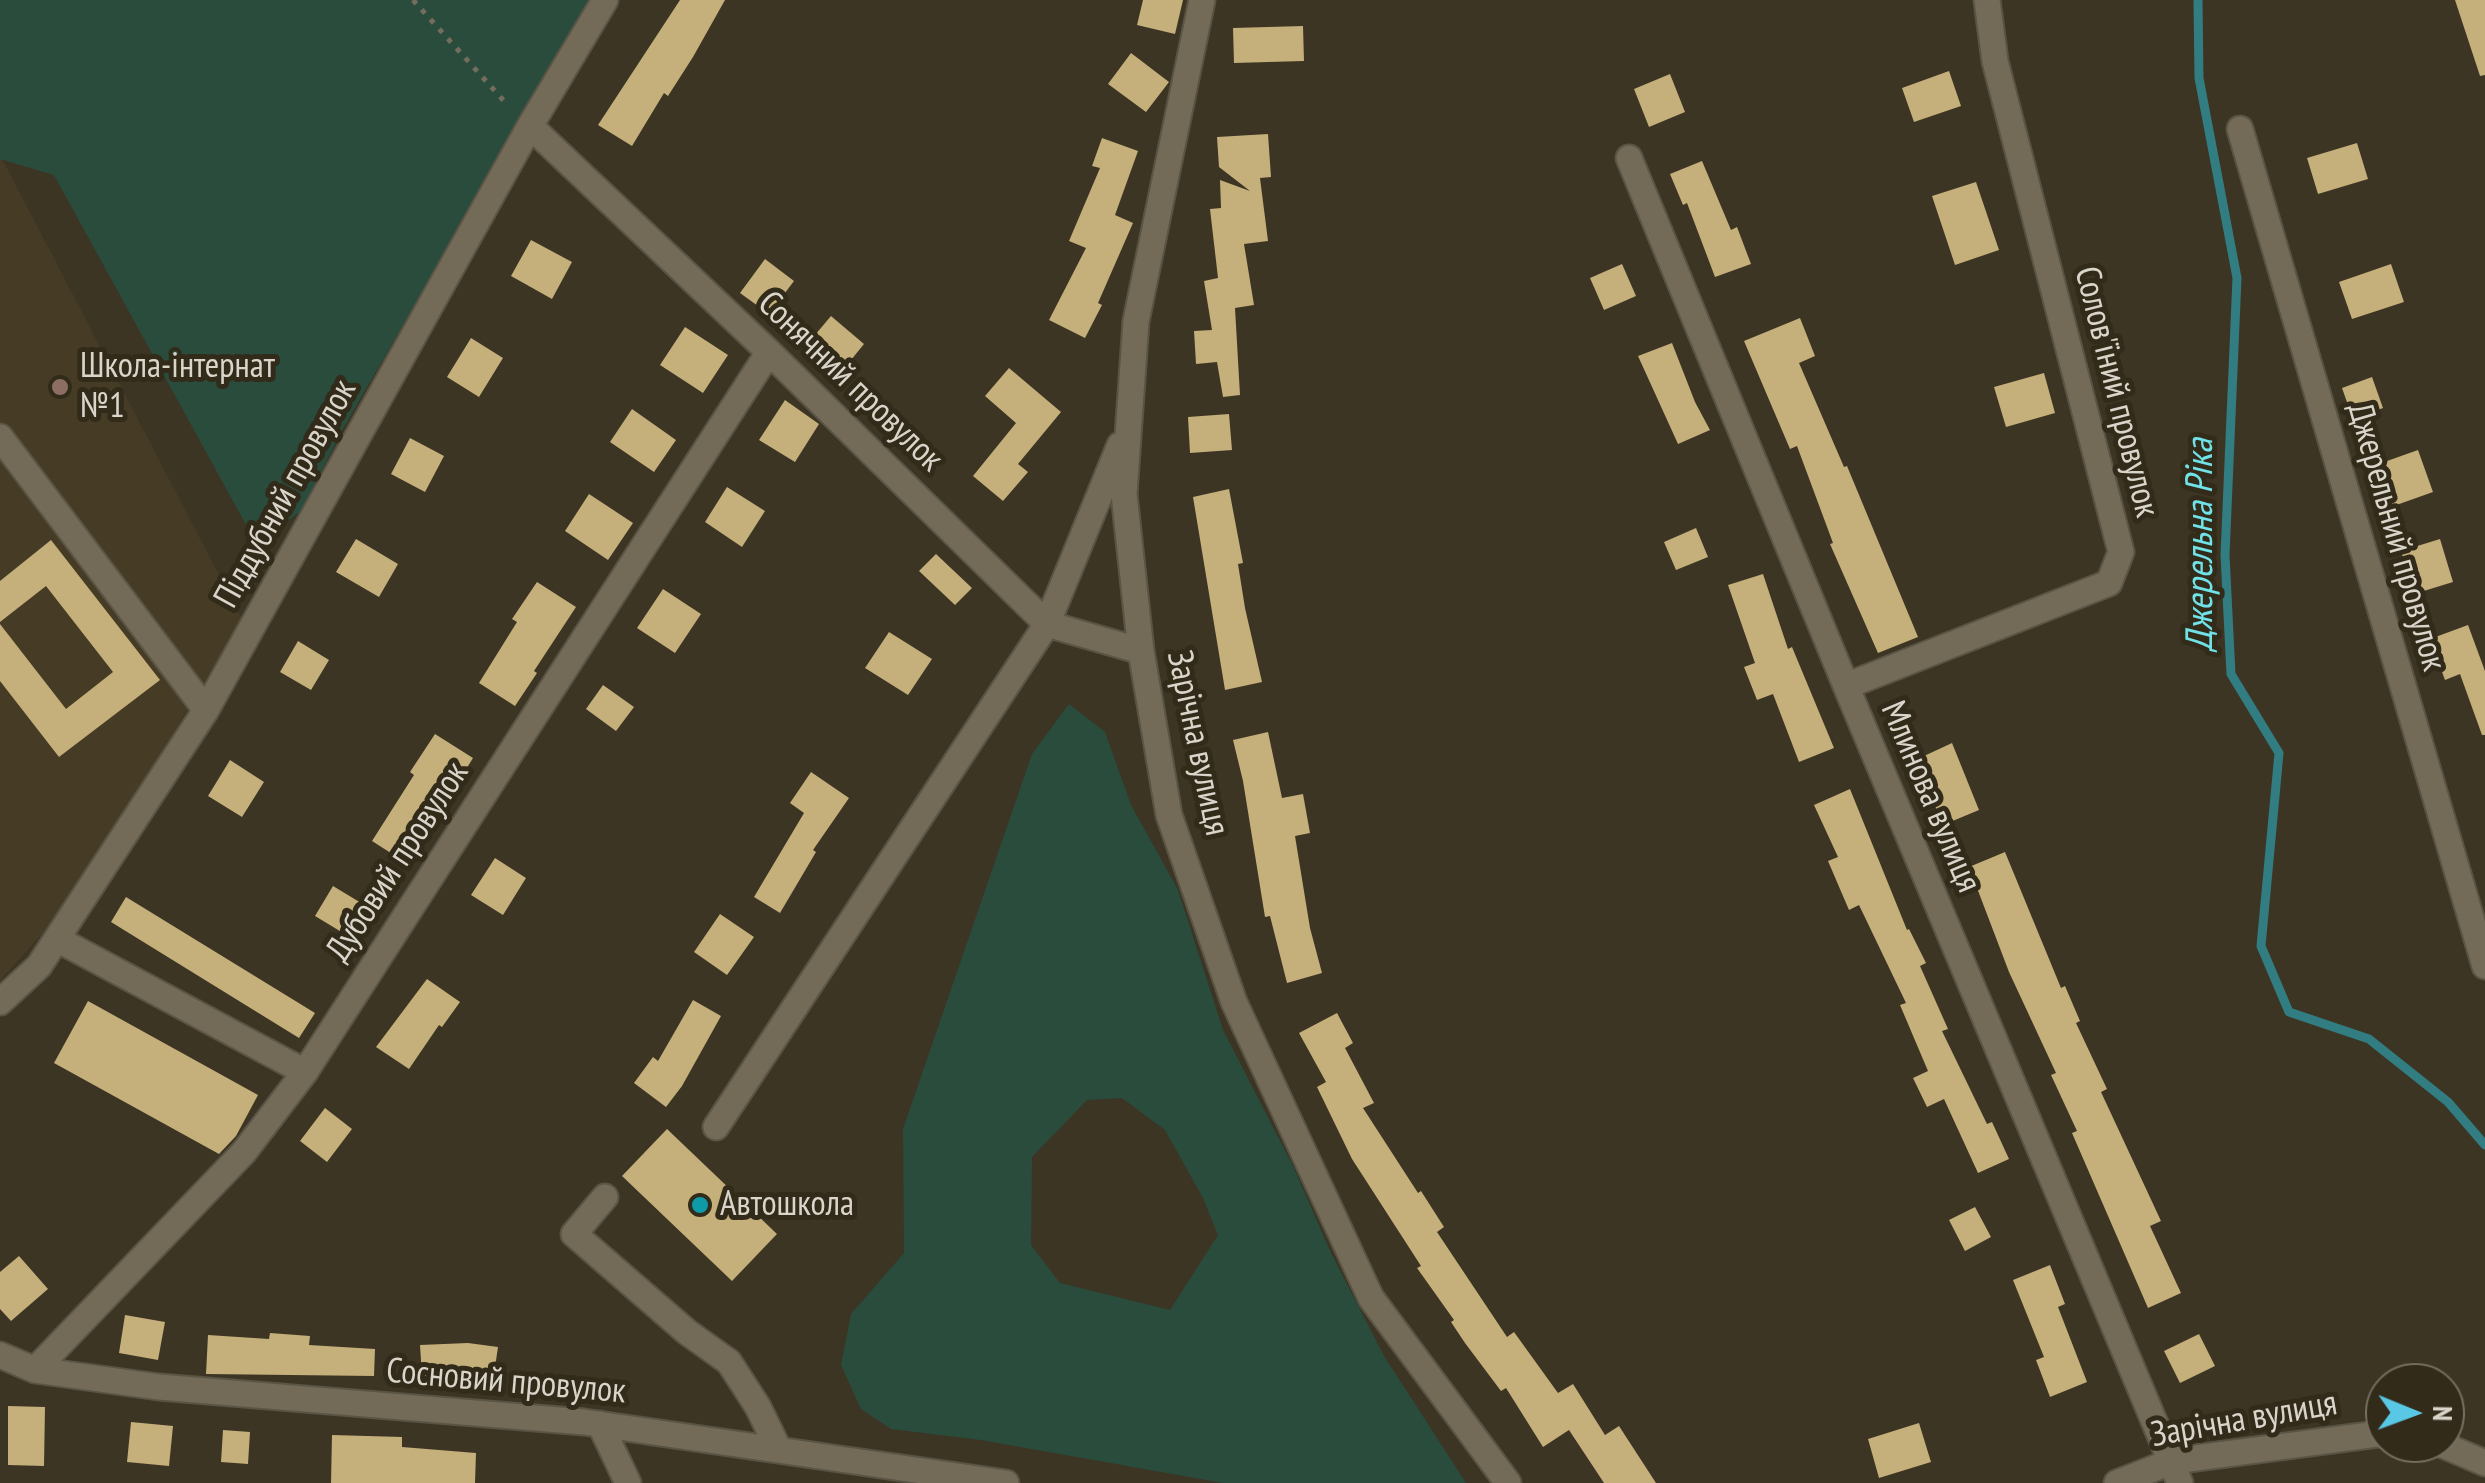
<!DOCTYPE html>
<html>
<head>
<meta charset="utf-8">
<style>
  body { margin:0 }
  #map { position:relative; width:2485px; height:1483px; overflow:hidden; background:#3c3524; font-family:"PT Sans Narrow",sans-serif }
  canvas { display:block }
  .north { position:absolute; left:2365px; top:1363px; width:100px; height:100px; box-sizing:border-box; background:#322b1a; border:2px solid #756f61; border-radius:50%; rotate:91deg; font-size:28px; font-weight:700; line-height:40px; text-align:center; color:#dad5cb }
  .north::after { content:''; display:block; margin:auto; width:35px; height:45px; background:#59c8e5; clip-path:polygon(50% 0,100% 100%,50% 72%,0 100%) }
</style>
</head>
<body>
<div id="map">
<canvas width="2485" height="1483"></canvas>
<div class="north">N</div>
</div>
<script>
const g = document.querySelector('canvas').getContext('2d');
g.lineJoin = 'round';
function fill(path, color) { g.fillStyle = color; g.fill(path, 'evenodd'); }
const toPath = rows => new Path2D(rows.map(r => 'M' + r).join(''));
function stroke(path, color, width, dash) { g.strokeStyle = color; g.lineWidth = width; g.lineCap = dash ? 'butt' : 'round'; g.setLineDash(dash || []); g.stroke(path); }
function drawText(font, color, halo, rows, align = 'center') {
  g.font = font + ' "PT Sans Narrow",sans-serif'; g.lineWidth = 10; g.setLineDash([]); g.textBaseline = 'middle'; g.strokeStyle = halo; g.fillStyle = color; for (const [text, x, y, turn = 0] of rows) {
    g.save(); g.translate(x, y); g.rotate((+turn || 0) * Math.PI / 180); g.textAlign = isNaN(turn) ? turn : align; if (halo) g.strokeText(text, 0, 0); g.fillText(text, 0, 0); g.restore();
  }
}
fill(toPath([
  [0,155,242,619,72,902,0,980]
]), '#463c25');
fill(toPath([
  [0,0,591,0,344,427,301,511,256,543,54,175,0,159],
  [1069,704,1105,732,1131,805,1178,890,1223,1030,1293,1166,1331,1253,1384,1356,1466,1483,1223,1483,981,1440,891,1429,861,1409,841,1365,851,1314,904,1253,903,1129,1032,754],
  [1122,1098,1165,1130,1203,1198,1218,1235,1170,1310,1060,1283,1031,1245,1032,1157,1087,1100]
]), '#2a4c3d');
stroke(toPath([
  [2198,0,2199,78,2237,278,2225,555,2231,674,2279,753,2261,946,2289,1012,2369,1039,2448,1102,2485,1145]
]), '#327d82', 9);
fill(toPath([
  [680,0,725,0,693,57,668,96,664,93,632,146,598,125],
  [1143,0,1183,0,1175,34,1137,25],
  [2455,0,2485,0,2485,75,2480,76],
  [1303,26,1304,61,1234,63,1233,28],
  [1131,53,1169,82,1146,112,1108,84],
  [1949,71,1961,106,1914,122,1902,88],
  [1670,74,1685,112,1649,127,1634,89],
  [1268,134,1271,177,1260,178,1268,241,1244,244,1254,305,1235,308,1240,395,1223,397,1217,362,1196,364,1194,331,1212,330,1204,281,1218,278,1210,209,1221,208,1220,180,1250,191,1219,167,1217,137],
  [1102,138,1138,151,1115,215,1133,223,1098,303,1102,305,1085,338,1049,320,1086,248,1069,241,1100,168,1092,166],
  [2357,143,2368,179,2318,194,2307,158],
  [1702,161,1731,230,1737,227,1751,264,1715,277,1687,203,1683,205,1670,174],
  [1976,182,1999,250,1955,265,1932,196],
  [531,240,572,262,552,299,511,276],
  [765,259,794,281,769,314,740,293],
  [1622,264,1636,296,1604,310,1590,278],
  [2391,264,2404,302,2352,319,2339,282],
  [831,316,864,344,838,376,804,348],
  [1800,318,1815,356,1799,363,1844,467,1847,466,1918,637,1878,653,1830,544,1833,543,1797,446,1790,449,1744,341],
  [685,327,728,355,703,393,660,365],
  [471,338,503,358,479,397,447,377],
  [1672,343,1695,402,1710,430,1678,444,1638,356],
  [1009,368,1061,412,1018,464,1028,472,1003,501,973,476,1016,423,985,396],
  [2044,373,2055,413,2006,427,1994,387],
  [2372,377,2383,408,2353,419,2342,388],
  [785,400,819,424,795,462,759,440],
  [632,409,676,440,654,472,610,442],
  [1229,414,1232,450,1190,453,1188,417],
  [410,438,444,456,425,492,391,474],
  [2418,450,2433,492,2388,508,2373,466],
  [727,487,765,511,742,547,705,522],
  [1229,489,1243,563,1238,564,1245,608,1262,682,1225,690,1193,497],
  [589,494,633,523,608,560,565,531],
  [1696,528,1708,557,1676,570,1664,542],
  [356,539,398,564,379,597,336,572],
  [2440,539,2453,582,2414,594,2401,551],
  [51,540,160,680,59,757,0,681,0,624,66,709,113,672,46,586,0,622,0,581],
  [936,554,972,588,955,605,919,571],
  [1763,574,1788,649,1792,647,1834,748,1799,762,1773,694,1757,700,1744,667,1755,663,1728,585],
  [537,582,576,607,534,671,537,673,515,706,479,683,517,622,512,619],
  [663,589,701,614,675,653,637,628],
  [2468,625,2485,671,2485,735,2482,735,2460,674,2445,680,2430,639],
  [889,632,932,659,908,695,865,668],
  [298,641,329,660,311,690,280,672],
  [603,685,634,707,616,731,586,709],
  [1268,732,1282,798,1303,794,1310,833,1295,836,1310,928,1322,973,1287,983,1270,916,1265,917,1243,781,1233,740],
  [435,734,473,758,408,864,372,841,414,775,410,772],
  [1952,743,1979,810,1943,825,1926,784,1935,781,1924,756],
  [230,760,264,782,242,817,208,796],
  [811,772,849,798,813,850,816,852,780,913,754,897,804,813,790,803],
  [1850,789,1907,930,1909,929,1926,963,1920,966,1948,1029,1942,1031,1987,1124,1992,1122,2009,1159,1978,1173,1944,1099,1927,1107,1913,1078,1928,1071,1900,1005,1906,1003,1859,905,1849,910,1828,861,1838,857,1814,805],
  [2005,852,2061,988,2065,986,2080,1021,2076,1023,2107,1089,2101,1092,2161,1221,2150,1226,2181,1293,2148,1308,2072,1133,2077,1131,2051,1075,2056,1073,2009,972,1969,867],
  [495,858,526,878,503,915,471,895],
  [333,886,376,912,358,942,315,916],
  [126,897,315,1013,299,1038,111,922],
  [720,914,754,937,727,975,694,952],
  [427,979,460,1002,442,1027,439,1025,409,1069,376,1047],
  [693,1000,721,1016,682,1086,666,1107,634,1083,653,1057,658,1061],
  [88,1001,258,1095,236,1136,219,1154,54,1063],
  [1337,1013,1353,1043,1345,1048,1374,1103,1363,1108,1418,1193,1421,1191,1444,1227,1437,1232,1507,1337,1514,1332,1558,1393,1573,1384,1605,1435,1619,1426,1656,1483,1604,1483,1569,1430,1543,1447,1506,1388,1501,1391,1465,1343,1451,1322,1454,1320,1417,1268,1421,1266,1352,1159,1317,1087,1326,1082,1299,1033],
  [325,1108,352,1129,327,1162,300,1141],
  [667,1129,777,1234,732,1281,622,1176],
  [1975,1207,1991,1237,1965,1251,1949,1220],
  [19,1256,48,1289,11,1321,0,1309,0,1272],
  [2050,1265,2065,1304,2058,1307,2087,1382,2050,1397,2036,1360,2044,1357,2013,1280],
  [125,1315,165,1322,158,1360,119,1353],
  [270,1333,310,1336,309,1345,375,1349,374,1376,206,1374,208,1335,269,1339],
  [2199,1334,2215,1366,2180,1383,2164,1351],
  [468,1343,498,1347,494,1374,422,1376,420,1345],
  [8,1406,45,1407,44,1466,8,1465],
  [131,1422,173,1426,169,1466,127,1462],
  [1919,1423,1931,1462,1879,1478,1868,1439],
  [223,1430,250,1432,248,1464,221,1462],
  [332,1435,402,1437,402,1447,476,1453,475,1483,331,1483]
]), '#c5af7b');
const minor = toPath([
  [1202,0,1136,321,1124,494,1141,651,1169,815,1234,1002,1371,1298,1508,1483],
  [530,126,769,352,1047,624,1141,651],
  [2240,129,2485,966],
  [1629,158,1846,686,2180,1483],
  [0,437,206,710],
  [1846,686,2109,583,2121,552,1995,61,1987,0],
  [57,939,305,1072],
  [0,1002,39,966,206,710,530,126,605,0],
  [716,1127,1047,624,1120,445],
  [605,1197,574,1234,687,1332,729,1362,758,1407,778,1448],
  [0,1355,35,1370,159,1387,584,1422,1006,1483],
  [35,1370,244,1152,305,1072,769,352],
  [600,1424,628,1483],
  [2438,1443,2485,1463],
  [2117,1483,2173,1461,2385,1433]
]);
stroke(minor, '#5a5445', 29);
stroke(toPath([
  [413,0,504,101]
]), '#736d5e', 5, [5, 8]);
stroke(minor, '#736b58', 25);
for (const [x, y, r, color] of [
  [60,387,10,"#8d6e63"],
  [700,1205,10,"#0f9aa8"]
]) { const dot = new Path2D(); dot.arc(x, y, r, 0, 2 * Math.PI); g.fillStyle = color; g.fill(dot); stroke(dot, '#322b1a', 4); }
drawText('35px', '#dad5cb', '#322b1a', [
  ["Школа-інтернат",80,367],
  ["№1",80,407],
  ["Автошкола",720,1205]
], 'left');
drawText('35px', '#dad5cb', '#322b1a', [
  ["Сонячний провулок",850,382,44],
  ["Солов'їний провулок",2116,392,76],
  ["Піддубний провулок",286,494,-61],
  ["Джерельний провулок",2396,537,74],
  ["Зарічна вулиця",1197,743,78],
  ["Млинова вулиця",1930,797,67],
  ["Дубовий провулок",398,862,-57],
  ["Сосновий провулок",506,1382,5],
  ["Зарічна вулиця",2244,1420,-10]
]);
drawText('italic 38px', '#71e2e8', '#322b1a', [
  ["Джерельна Ріка",2201,545,-90]
]);
</script>
</body>
</html>
